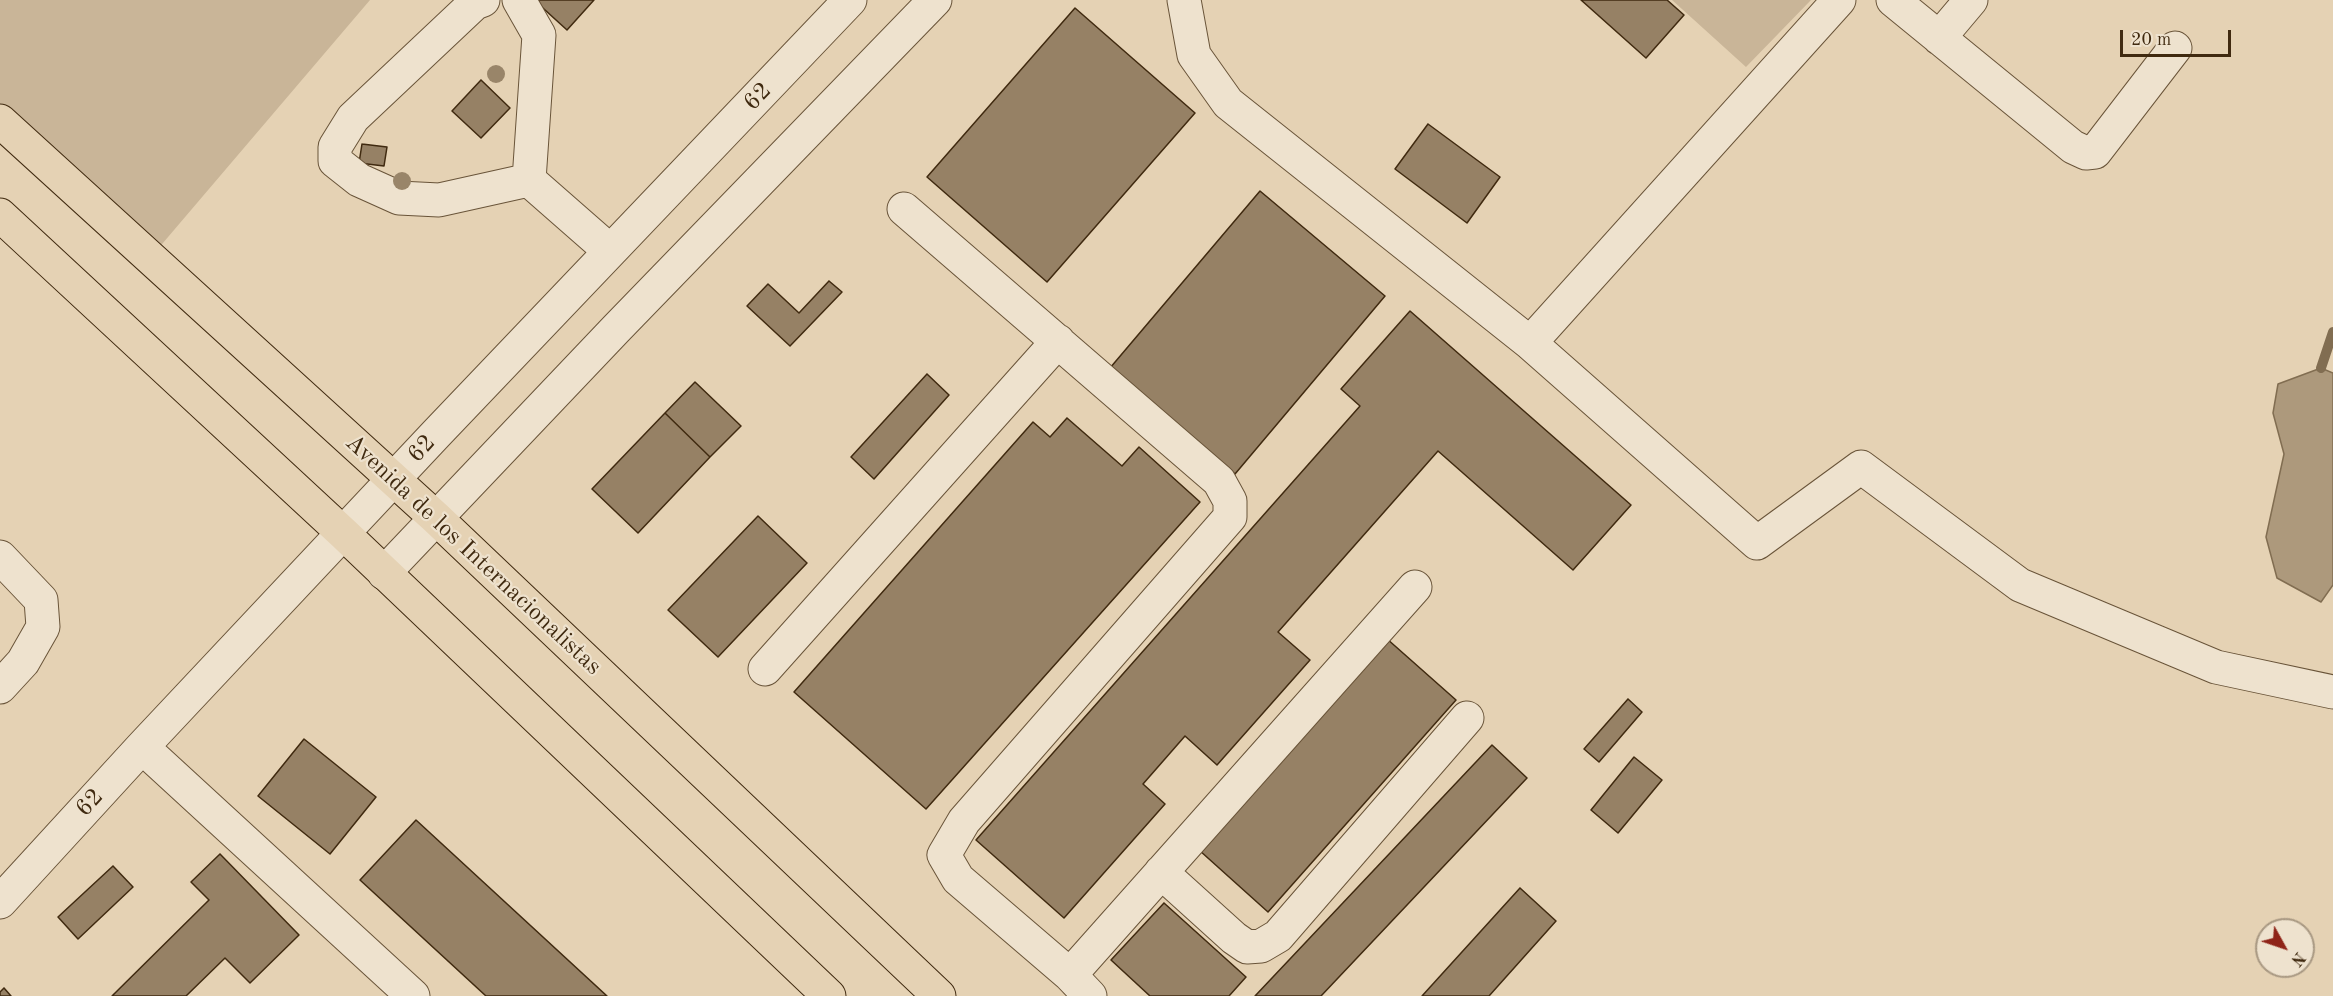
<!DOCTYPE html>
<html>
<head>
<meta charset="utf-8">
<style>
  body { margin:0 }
  #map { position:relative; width:2333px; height:996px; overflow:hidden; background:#e5d2b4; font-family:"Old Standard TT",serif }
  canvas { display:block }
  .north { position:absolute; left:2255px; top:918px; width:60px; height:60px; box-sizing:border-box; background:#eee2ce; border:2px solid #a89882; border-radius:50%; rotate:130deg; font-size:16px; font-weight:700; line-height:24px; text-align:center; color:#402a10 }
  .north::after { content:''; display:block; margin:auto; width:21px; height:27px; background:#8f2418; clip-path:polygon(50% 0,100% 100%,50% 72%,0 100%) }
  .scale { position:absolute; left:2120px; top:30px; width:111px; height:27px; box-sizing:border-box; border:3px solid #402a10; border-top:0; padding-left:8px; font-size:18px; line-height:21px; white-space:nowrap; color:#402a10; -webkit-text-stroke:4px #eee2ce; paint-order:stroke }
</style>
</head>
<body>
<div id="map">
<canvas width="2333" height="996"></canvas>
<div class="north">N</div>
<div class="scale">20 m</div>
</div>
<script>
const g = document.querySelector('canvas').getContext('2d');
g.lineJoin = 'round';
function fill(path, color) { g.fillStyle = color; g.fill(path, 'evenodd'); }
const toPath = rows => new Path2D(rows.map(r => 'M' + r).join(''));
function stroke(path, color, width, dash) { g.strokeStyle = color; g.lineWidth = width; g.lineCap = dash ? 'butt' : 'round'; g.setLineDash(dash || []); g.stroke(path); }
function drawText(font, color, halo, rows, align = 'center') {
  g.font = font + ' "Old Standard TT",serif'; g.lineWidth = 4.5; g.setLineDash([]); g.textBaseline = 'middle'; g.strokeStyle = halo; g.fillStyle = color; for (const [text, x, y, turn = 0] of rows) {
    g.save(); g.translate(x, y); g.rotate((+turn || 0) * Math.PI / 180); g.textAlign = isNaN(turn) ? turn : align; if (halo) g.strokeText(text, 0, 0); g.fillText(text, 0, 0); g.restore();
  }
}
fill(toPath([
  [0,0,370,0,151,257,0,111],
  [1672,0,1811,0,1746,67]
]), '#c9b598');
const water = toPath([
  [2321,368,2333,373,2333,585,2321,602,2277,578,2266,537,2284,454,2273,413,2278,384,2321,368]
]);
fill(water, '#ad997c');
stroke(water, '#816d51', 1.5);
stroke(toPath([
  [2321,368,2333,332]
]), '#816d51', 10);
const building = toPath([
  [534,0,594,0,567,30,534,0],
  [1581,0,1667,0,1684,15,1646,58,1581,0],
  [1075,8,1195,113,1047,282,927,177,1075,8],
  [481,80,510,108,481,138,452,111,481,80],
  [1428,124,1500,177,1467,223,1395,169,1428,124],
  [362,144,387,147,384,166,359,163,362,144],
  [1260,191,1385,296,1235,474,1110,368,1260,191],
  [829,281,842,292,790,346,747,306,768,284,799,313,829,281],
  [1410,311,1631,505,1573,570,1438,451,1278,632,1310,660,1217,765,1185,736,1143,784,1165,804,1064,918,976,840,1360,406,1341,389,1410,311],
  [927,374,949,395,874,479,851,457,927,374],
  [695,382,741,426,710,457,665,413,695,382],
  [665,413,710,457,638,533,592,489,665,413],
  [1067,418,1122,466,1139,447,1200,502,926,809,794,692,1033,422,1050,437,1067,418],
  [758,516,807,563,718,657,668,610,758,516],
  [1386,638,1456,700,1268,912,1199,850,1386,638],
  [1628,699,1642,712,1599,762,1584,749,1628,699],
  [304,739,376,797,330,854,258,796,304,739],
  [1492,745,1527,778,1321,996,1255,996,1492,745],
  [1634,757,1662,780,1618,833,1591,810,1634,757],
  [416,820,607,996,486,996,360,880,416,820],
  [220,854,299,935,250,983,225,958,186,996,112,996,209,900,191,882,220,854],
  [113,866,133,887,78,939,58,917,113,866],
  [1520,888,1556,921,1489,996,1422,996,1520,888],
  [1164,903,1246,977,1229,996,1150,996,1111,960,1164,903],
  [4,988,11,996,0,996,0,992,4,988]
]);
fill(building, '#968165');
stroke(building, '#402a10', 1.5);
const minor = toPath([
  [483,0,475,3,353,118,335,147,335,161,359,180,399,198,439,200,529,180],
  [519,0,539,35,529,180],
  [1184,0,1194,55,1228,103,1530,343,1757,543,1861,467,2020,585,2216,667,2333,692],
  [1893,0,2073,147,2086,153,2095,152,2175,48],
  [1939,38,1971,0],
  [529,180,610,251],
  [904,209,1219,481,1230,501,1230,517,964,821,944,855,958,879,1070,975,1090,996],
  [1530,343,1839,0],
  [0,557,41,600,43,627,23,662,0,687],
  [384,573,616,329,935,0],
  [765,669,1058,341],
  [142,747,413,996],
  [1161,872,1234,938,1247,947,1261,946,1278,936,1467,718],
  [0,902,142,747,436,434,850,0],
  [1070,975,1415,587]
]);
const highway = toPath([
  [0,121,436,518,939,996],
  [0,215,343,533,829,996]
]);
stroke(minor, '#695439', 35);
stroke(highway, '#402a10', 35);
stroke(minor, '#eee2ce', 33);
stroke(highway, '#e5d2b4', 33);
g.fillStyle = '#998569';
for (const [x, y] of [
  [496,74],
  [402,181]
]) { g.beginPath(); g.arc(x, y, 9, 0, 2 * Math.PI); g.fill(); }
drawText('24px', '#402a10', '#eee2ce', [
  ["62",758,97,-46],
  ["62",422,449,-48],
  ["Avenida de los Internacionalistas",473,555,43],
  ["62",90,803,-48]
]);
</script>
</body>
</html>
